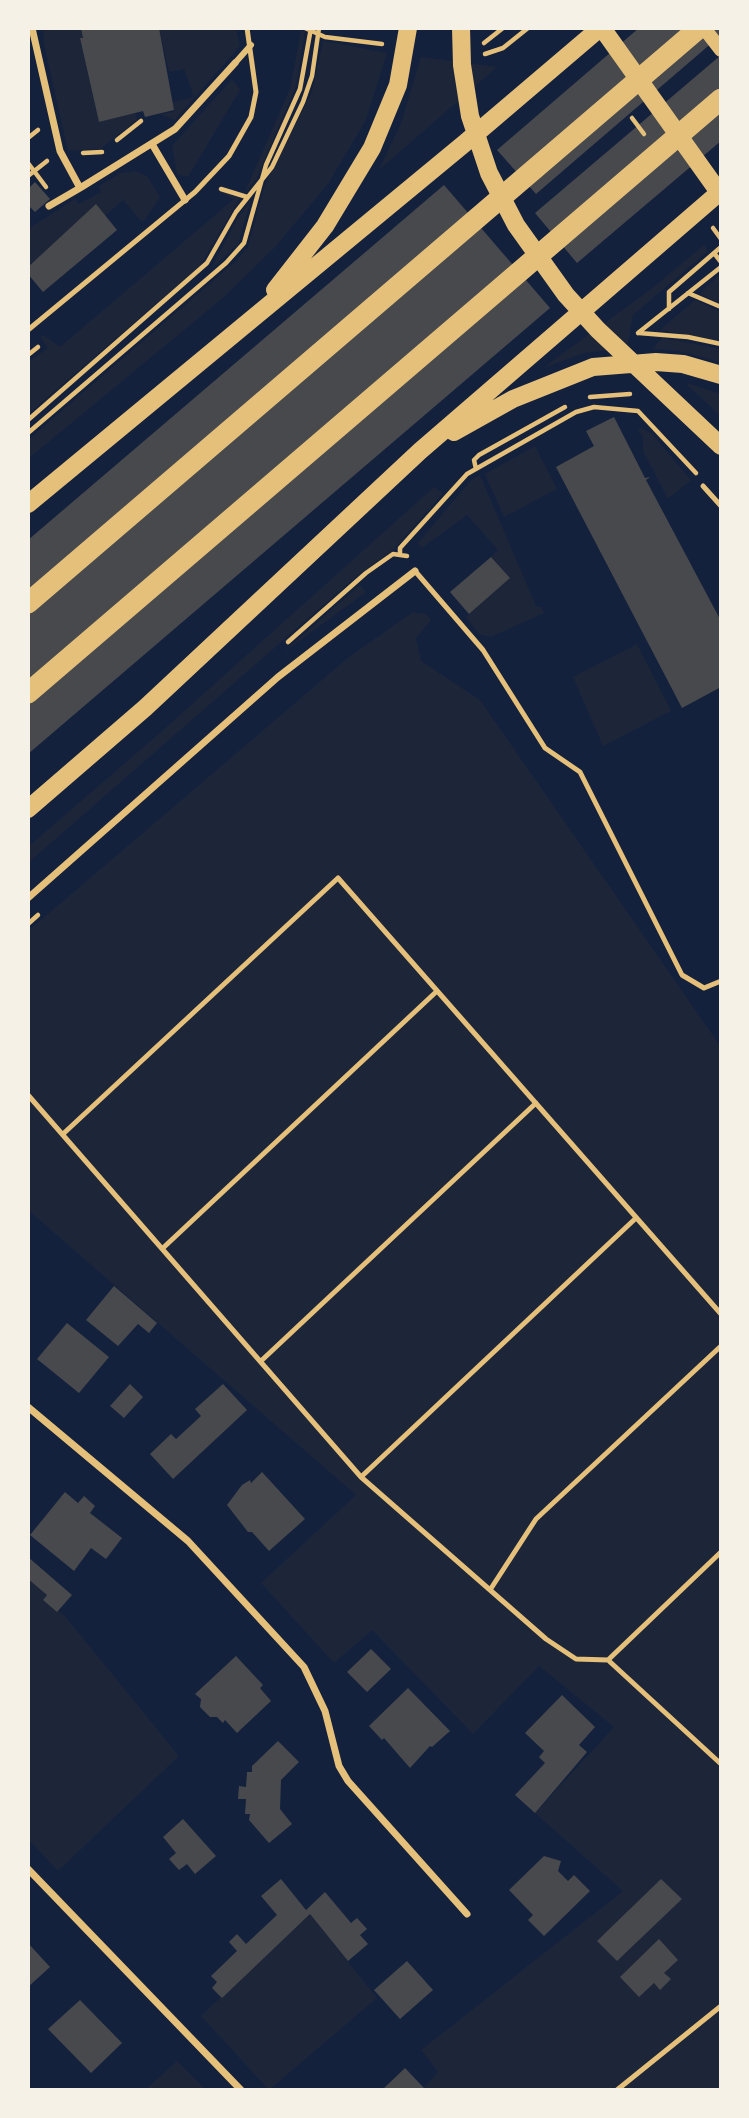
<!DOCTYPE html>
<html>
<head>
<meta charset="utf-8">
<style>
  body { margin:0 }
  #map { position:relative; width:749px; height:2118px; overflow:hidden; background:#14213d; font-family:Inter,sans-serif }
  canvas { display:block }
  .frame { position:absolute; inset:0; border:30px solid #f6f1e7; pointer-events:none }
</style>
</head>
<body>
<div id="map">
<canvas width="749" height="2118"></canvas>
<div class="frame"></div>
</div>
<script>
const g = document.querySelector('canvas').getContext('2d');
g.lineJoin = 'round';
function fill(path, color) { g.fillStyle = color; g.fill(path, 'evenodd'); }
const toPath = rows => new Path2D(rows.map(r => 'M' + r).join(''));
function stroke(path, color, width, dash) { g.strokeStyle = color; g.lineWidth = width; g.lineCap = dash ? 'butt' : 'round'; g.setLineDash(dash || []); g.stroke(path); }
fill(toPath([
  [43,28,81,28,83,38,80,39,99,122,135,112,137,120,100,149,68,151,44,44],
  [159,28,236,28,240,46,175,120,159,114,174,112,172,102,194,97,184,69,169,72],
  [301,31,305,31,296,86,256,180,244,194,290,89],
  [323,41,387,53,366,120,328,184,277,245,224,297,28,459,28,440,236,261,248,247,265,185,312,92],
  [421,57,497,67,379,170,401,123],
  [232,79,240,90,188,177,177,174,172,146],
  [136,171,147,176,160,197,145,220,141,221,123,200,105,216,96,204,28,267,28,229,75,199,79,204,101,192,99,186,121,173],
  [214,189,240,198,200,266,28,414,28,362,48,348,40,337,43,335,60,347,234,199],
  [251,200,238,244,211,269,237,219],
  [704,245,708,251,633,315,627,348,584,353,543,368,655,286],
  [721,273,721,304,700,294],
  [695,300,721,312,721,341,660,330],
  [662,338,721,349,721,362,678,351,652,349],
  [687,383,721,394,721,416,686,384],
  [641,428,651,433,691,480,668,499,643,451,643,437,638,430],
  [535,446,557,489,504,517,485,474],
  [480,475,536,606,542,607,544,613,491,637,479,634,466,617,510,578,491,557,498,550,467,515,422,548,418,543,471,480],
  [434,487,443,493,394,549,352,580,28,863,28,847,162,731],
  [360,585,366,592,279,656],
  [413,612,426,614,431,620,416,638,421,661,480,700,721,1047,721,2090,422,2090,438,2072,421,2050,623,1891,535,1813,614,1727,539,1666,473,1734,372,1630,334,1663,261,1583,356,1495,28,1210,28,931,349,657],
  [637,644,671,711,603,746,573,677],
  [28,1579,47,1595,43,1600,64,1615,179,1756,58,1871,28,1839],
  [310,1914,377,1998,269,2090,201,2016],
  [177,2061,206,2090,145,2090]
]), '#1d2539');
fill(toPath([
  [81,28,159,28,174,110,145,117,143,111,99,122,80,38,83,38],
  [639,28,721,28,721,35,536,194,497,150],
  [721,55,721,141,577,263,535,213],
  [35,182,50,199,35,212,28,205,28,189],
  [444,185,550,308,28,754,28,540],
  [96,204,117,230,43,292,28,274,28,267],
  [614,417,645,478,650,477,646,480,721,621,721,687,682,708,556,467,594,446,586,431],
  [491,557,510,578,469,614,450,592],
  [114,1286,157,1323,149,1333,138,1324,118,1346,86,1320],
  [67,1323,109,1357,79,1393,37,1359],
  [130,1384,143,1397,124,1418,110,1406],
  [223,1384,247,1410,173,1479,150,1454,171,1434,176,1439,201,1416,195,1409],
  [262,1472,305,1519,269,1551,252,1532,248,1532,227,1505,242,1485,250,1480,251,1483],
  [65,1492,78,1503,84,1496,95,1506,90,1513,122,1538,106,1559,91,1548,74,1571,30,1535],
  [28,1557,72,1595,57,1612,43,1600,47,1595,28,1579],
  [371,1649,391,1669,367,1692,347,1672],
  [236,1656,263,1685,260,1688,271,1701,237,1733,225,1720,223,1723,217,1717,210,1717,200,1707,201,1699,195,1694],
  [408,1688,450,1731,432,1747,430,1746,410,1768,384,1738,382,1740,369,1726],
  [562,1695,595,1727,579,1745,587,1752,535,1813,515,1795,545,1763,539,1757,544,1751,525,1733],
  [278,1741,299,1762,281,1780,280,1809,292,1824,269,1843,249,1820,250,1814,245,1814,246,1799,238,1799,239,1786,246,1787,247,1772,252,1772,252,1766],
  [183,1819,216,1856,195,1874,187,1864,179,1870,169,1859,176,1853,163,1837],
  [544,1856,561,1861,558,1871,568,1881,574,1875,590,1891,544,1936,528,1920,533,1915,509,1890],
  [281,1879,306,1910,325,1892,351,1923,357,1918,367,1929,360,1935,368,1944,348,1961,310,1914,222,1998,212,1988,217,1982,211,1976,237,1951,229,1942,237,1934,246,1944,277,1915,261,1896],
  [661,1879,682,1899,617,1961,597,1941],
  [659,1939,678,1960,664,1973,671,1979,660,1990,654,1983,639,1997,620,1977],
  [28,1943,50,1967,28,1987],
  [407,1961,433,1990,400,2019,374,1990],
  [80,2000,122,2043,91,2073,48,2029],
  [405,2068,424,2088,382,2090]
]), '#48494c');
stroke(toPath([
  [305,28,325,37,382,44],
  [484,43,503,28],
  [485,54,503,48,528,28],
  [632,118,644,134],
  [28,138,38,130],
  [117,140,141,121],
  [83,153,102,152],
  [28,163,46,187],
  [28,176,47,161],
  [221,189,247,197],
  [713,228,721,239],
  [714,253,721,262],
  [688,293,721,307],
  [669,309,669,292,721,247],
  [638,333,721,267],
  [639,333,688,337,721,344],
  [28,355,38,347],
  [590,397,630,394],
  [28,420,207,263,236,212,272,167,303,102,312,76,319,28],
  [28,433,226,263,244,243,266,165,300,89,311,28],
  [476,469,474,460,479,455,565,407],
  [400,555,400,548,467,474,576,412,594,407,638,411,696,473],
  [288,642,366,573,393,554,407,556],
  [28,924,38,915]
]), '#e5c07b', 4.5);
stroke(toPath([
  [28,330,195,192,229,156,251,117,256,92,247,28],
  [703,486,721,506],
  [415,571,483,650,545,748,580,772,682,975,704,988,721,981],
  [28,1095,361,1477,546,1639,576,1659,608,1660,721,1764],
  [63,1134,338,878,721,1314],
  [163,1248,437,991],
  [261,1361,536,1103],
  [361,1477,636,1218],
  [490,1590,536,1519,721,1346],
  [608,1660,721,1552],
  [617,2090,721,2006]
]), '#e5c07b', 5);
stroke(toPath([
  [235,63,251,45]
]), '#e5c07b', 6);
stroke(toPath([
  [32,28,60,151,80,188,175,129,235,63],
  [152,144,185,200],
  [49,206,80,188],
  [28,898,278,677,415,571],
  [28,1407,188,1541,304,1667,325,1711,339,1766,348,1781,467,1914],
  [28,1869,241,2090]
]), '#e5c07b', 7);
stroke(toPath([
  [704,28,721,50]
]), '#e5c07b', 14);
stroke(toPath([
  [461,28,462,65,470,116,489,173,516,225,566,295,598,330,721,446],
  [602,28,721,195],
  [275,290,325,226,372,148,398,85,408,28],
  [454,432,513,399,593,367,656,362,683,364,721,375],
  [28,504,465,143,600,28],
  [28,809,145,708,420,451,721,191]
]), '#e5c07b', 18);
stroke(toPath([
  [28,603,699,28],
  [28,693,721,99]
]), '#e5c07b', 21);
</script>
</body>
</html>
